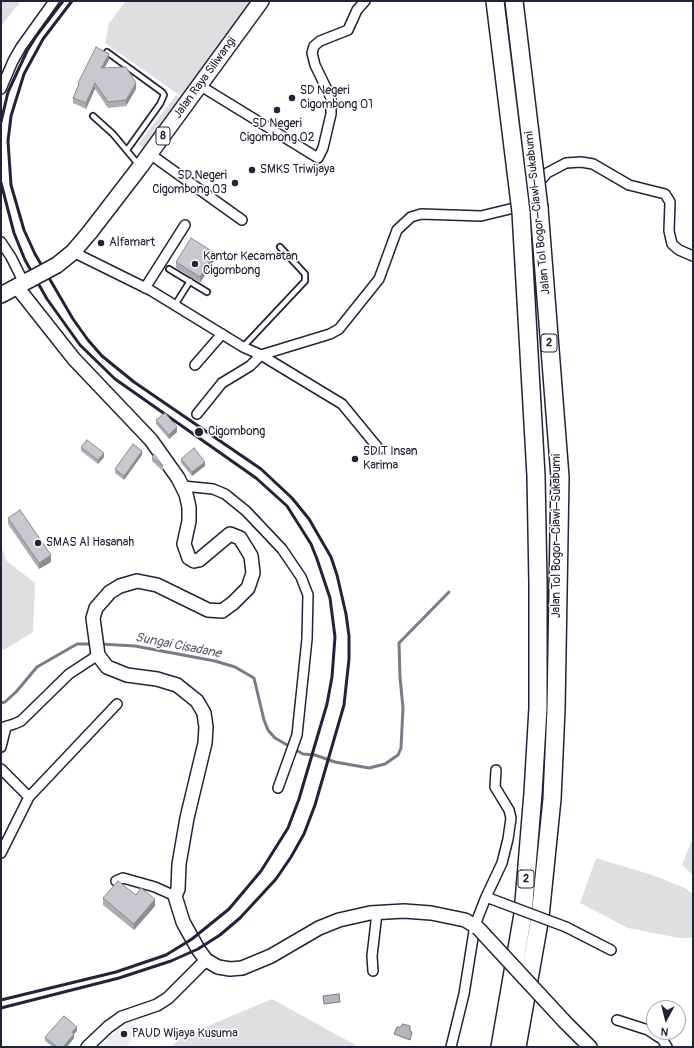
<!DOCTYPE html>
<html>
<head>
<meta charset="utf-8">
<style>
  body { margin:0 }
  #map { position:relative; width:694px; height:1048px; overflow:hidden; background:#fff; font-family:Pangolin,sans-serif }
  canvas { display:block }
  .frame { position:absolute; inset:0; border:2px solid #22223b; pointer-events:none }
  .north { position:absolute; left:646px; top:1000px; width:40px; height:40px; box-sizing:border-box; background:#fff; border:1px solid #a7a7b1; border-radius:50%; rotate:187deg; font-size:11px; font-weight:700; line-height:16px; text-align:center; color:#22223b }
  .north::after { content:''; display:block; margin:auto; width:14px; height:18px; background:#22223b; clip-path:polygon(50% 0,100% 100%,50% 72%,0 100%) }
</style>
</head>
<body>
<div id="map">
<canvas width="694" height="1048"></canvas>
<div class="frame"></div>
<div class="north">N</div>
</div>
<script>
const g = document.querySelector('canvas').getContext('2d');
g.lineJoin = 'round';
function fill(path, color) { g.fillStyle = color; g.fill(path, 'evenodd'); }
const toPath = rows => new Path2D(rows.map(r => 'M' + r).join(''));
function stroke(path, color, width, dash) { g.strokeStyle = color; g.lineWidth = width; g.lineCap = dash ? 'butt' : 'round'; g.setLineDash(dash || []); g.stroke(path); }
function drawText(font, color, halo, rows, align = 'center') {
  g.font = font + ' Pangolin,sans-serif'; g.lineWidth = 3; g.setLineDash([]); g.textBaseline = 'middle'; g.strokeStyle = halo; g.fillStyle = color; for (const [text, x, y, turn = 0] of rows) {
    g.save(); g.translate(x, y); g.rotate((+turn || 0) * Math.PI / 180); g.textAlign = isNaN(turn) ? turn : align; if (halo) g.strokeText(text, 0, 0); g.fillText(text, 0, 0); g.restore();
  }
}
fill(toPath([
  [129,1019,140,1030,131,1038,132,1041,127,1047,100,1047]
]), '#eeeef1');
fill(toPath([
  [1,1,21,1,1,26],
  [126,1,258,1,185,99,105,43,109,23],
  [176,95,184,101,146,151,138,144],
  [1,546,7,561,35,583,33,632,4,650,1,649],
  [693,838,693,875,682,865],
  [596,858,652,875,685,888,693,894,693,938,679,938,628,928,580,903],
  [272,999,359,1047,171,1047,182,1037]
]), '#dfdfe2');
const water = toPath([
  [339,994,340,1002,324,1004,323,996,339,994],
  [403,1024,410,1026,410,1031,412,1032,410,1040,394,1034,397,1027,400,1027,403,1024]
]);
fill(water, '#b4b4bc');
stroke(water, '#7a7a88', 1);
stroke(toPath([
  [100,644,135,646,215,661,235,667,254,678,264,720,268,730,275,738,303,754,315,755,335,762,369,768,385,764,398,755,401,748,403,708,400,677,399,643,449,592],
  [1,703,5,702,16,692,37,667,77,644,92,644]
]), '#7a7a88', 3);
const service = toPath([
  [107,52,162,92,164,95,160,104,127,150],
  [93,116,113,134,138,164],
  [169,269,207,292],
  [175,305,190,281],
  [243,347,305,281,305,274,280,247]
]);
const minor = toPath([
  [199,85,318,158,323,148,331,114,331,98,315,65,312,53,314,46,320,41,348,30,357,10,365,1],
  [1,89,13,61,21,47,54,1],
  [150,154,242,220],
  [1,242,11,257,24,283],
  [73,252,150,290,243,347,261,355,330,334,339,329,379,279,397,230,411,217,421,214,481,216,514,208,521,204,547,173,566,163,581,162,593,164,629,185,665,194,670,202,669,231,672,244,679,250,693,256],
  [145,288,185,225],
  [195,365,222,334],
  [197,414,222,383,250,366,261,355,342,404,379,449],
  [183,486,213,489,225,494,246,511,282,549,301,577,308,595,307,639,297,735,278,788],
  [1,728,14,724,21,721,69,674,98,655],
  [1,747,6,727],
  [1,769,29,797],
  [1,853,29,797,117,704],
  [116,881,123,878,155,887,175,896],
  [486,897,502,903],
  [566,927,611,950],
  [373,971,372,956,377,913],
  [617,1020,648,1030,657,1036,662,1039,667,1047],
  [451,1047,464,994,475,925,486,897,502,863,508,839,511,818,509,810,495,787,496,770]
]);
const tertiary = toPath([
  [87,1047,108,1027,122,1017,157,1005,168,998,206,960]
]);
const secondary = toPath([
  [17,287,74,359,151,440,178,478,186,494,189,507,189,521,184,544,189,558,194,561,199,560,230,534,240,538,251,556,253,573,248,588,233,603,222,611,208,610,157,585,137,581,120,586,110,592,96,608,93,618,98,655,107,667,127,675,157,679,177,685,197,701,204,713,206,727,205,743,187,818,179,864,178,889,175,896,183,922,198,949,206,960,218,967,230,969,242,968,271,956,319,928,339,920,370,913,404,911,431,913,465,920,478,928],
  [565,1022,590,1047]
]);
const trunk = toPath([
  [57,265,73,252,90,232,140,167,261,1],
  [1,295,31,279]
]);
const motorway = toPath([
  [500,1047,523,914,533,793,538,708,538,583,536,476,521,212],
  [517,1047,540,917,552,799,556,709,560,477,539,208]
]);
stroke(service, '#22223b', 8);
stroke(minor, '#22223b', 12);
stroke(tertiary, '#22223b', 14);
stroke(secondary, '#22223b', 16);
stroke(trunk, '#22223b', 18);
stroke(motorway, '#22223b', 20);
stroke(service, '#fff', 4.5);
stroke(minor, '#fff', 9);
stroke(tertiary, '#fff', 11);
stroke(secondary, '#fff', 13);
stroke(trunk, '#fff', 15);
stroke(motorway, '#fff', 17);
stroke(toPath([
  [1,122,8,92,27,51,37,35,63,1],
  [1,183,14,233,25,260,47,299,80,345,115,379,256,478,287,506,311,544,317,559,330,598,335,637,332,677,327,704,299,799,288,828,261,871,229,909,192,939,166,955,116,972,1,1000],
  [1,1008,119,978,171,961,198,949,220,935,240,918,276,879,291,857,304,834,315,805,344,705,349,659,349,636,346,614,337,575,331,557,309,519,292,498,261,469,134,382,102,356,88,340,73,319,35,254,24,230,11,185,8,141,11,116,24,74,43,39,72,1]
]), '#22223b', 3);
const minorBridge = toPath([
  [502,903,566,927]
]);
const secondaryBridge = toPath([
  [478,928,565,1022]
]);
const trunkBridge = toPath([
  [31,279,57,265]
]);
const motorwayBridge = toPath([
  [495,1,521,212],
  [514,1,539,208]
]);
stroke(minorBridge, '#22223b', 12, []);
stroke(secondaryBridge, '#22223b', 16, []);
stroke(trunkBridge, '#22223b', 18, []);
stroke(motorwayBridge, '#22223b', 20, []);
stroke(minorBridge, '#fff', 9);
stroke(secondaryBridge, '#fff', 13);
stroke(trunkBridge, '#fff', 15);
stroke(motorwayBridge, '#fff', 17);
fill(toPath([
  [109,60,104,68,136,89,126,106,108,108,95,89,86,109,73,103,73,98,78,87,78,83],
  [215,259,200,283,176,268,176,262],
  [156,420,177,432,169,439,156,424],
  [81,447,104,457,98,464,81,451],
  [142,455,124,480,115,473,115,469],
  [152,457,163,466,163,471,152,461],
  [181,459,205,466,192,476,181,463],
  [8,518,51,562,39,569,8,524],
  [136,895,155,906,134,930,103,905,103,898],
  [77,1031,74,1034,74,1038,67,1047,53,1047,45,1041,45,1037]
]), '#acacb2');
fill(toPath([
  [109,54,109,60,101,74,101,68],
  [95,83,95,89,86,109,86,103],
  [136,83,136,89,126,106,126,100],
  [215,253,215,259,200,283,200,277],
  [177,427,177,432,169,439,169,435],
  [142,451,142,455,124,480,124,476],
  [104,453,104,457,98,464,98,460],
  [205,462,205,466,192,476,192,472],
  [51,555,51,562,39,569,39,563],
  [155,899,155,906,134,930,134,924],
  [77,1027,77,1031,72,1036,72,1032],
  [74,1034,74,1038,67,1047,63,1047]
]), '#8c8c91');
const building = toPath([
  [96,47,109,54,101,68,126,67,136,83,126,100,108,102,95,83,86,103,73,98,79,84,78,83,96,47],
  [191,238,215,253,200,277,176,262,191,238],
  [165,413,177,427,169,435,156,420,165,413],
  [87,440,104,453,98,460,81,447,87,440],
  [133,444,142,451,124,476,115,469,133,444],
  [194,448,205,462,192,472,181,459,194,448],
  [154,454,163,466,152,457,154,454],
  [20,510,51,555,39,563,8,518,20,510],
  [118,881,136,895,141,888,155,899,134,924,103,898,118,881],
  [64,1016,77,1027,72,1032,74,1034,63,1047,57,1047,45,1037,64,1016]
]);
fill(building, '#c8c8cf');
stroke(building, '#8c8c91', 1);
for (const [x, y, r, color] of [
  [292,98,4,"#22223b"],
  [277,110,4,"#22223b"],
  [252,170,4,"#22223b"],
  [235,183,4,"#22223b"],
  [101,243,4,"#22223b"],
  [195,264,4,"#22223b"],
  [199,432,5,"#22223b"],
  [355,459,4,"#22223b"],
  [38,543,4,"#22223b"],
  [124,1034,4,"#22223b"]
]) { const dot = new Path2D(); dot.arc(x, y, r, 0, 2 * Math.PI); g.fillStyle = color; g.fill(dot); stroke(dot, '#fff', 1.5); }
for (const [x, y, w] of [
  [163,136,14],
  [549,343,16],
  [526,879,16]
]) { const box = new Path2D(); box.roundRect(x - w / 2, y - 9, w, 18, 3); g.fillStyle = '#fff'; g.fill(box); stroke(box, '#22223b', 1); }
drawText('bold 11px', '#22223b', null, [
  ["8",163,136],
  ["2",549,343],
  ["2",526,879]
]);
drawText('12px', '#22223b', '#fff', [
  ["Jalan Raya Siliwangi",205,78,-54],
  ["Jalan Tol Bogor–Ciawi–Sukabumi",538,213,-96],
  ["Jalan Tol Bogor–Ciawi–Sukabumi",557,536,-90]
]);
drawText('12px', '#22223b', '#fff', [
  ["SD Negeri",300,91],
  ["Cigombong 01",300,105],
  ["SD Negeri",277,124,"center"],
  ["Cigombong 02",277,138,"center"],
  ["SMKS Triwijaya",260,170],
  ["SD Negeri",227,176,"right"],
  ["Cigombong 03",227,190,"right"],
  ["Alfamart",109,243],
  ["Kantor Kecamatan",203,257],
  ["Cigombong",203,271],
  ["Cigombong",208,432],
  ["SDIT Insan",363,452],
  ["Karima",363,466],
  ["SMAS Al Hasanah",46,543],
  ["PAUD Wijaya Kusuma",132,1034]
], 'left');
drawText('italic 13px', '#5c5c6f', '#fff', [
  ["Sungai Cisadane",178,646,11]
]);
</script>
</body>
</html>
